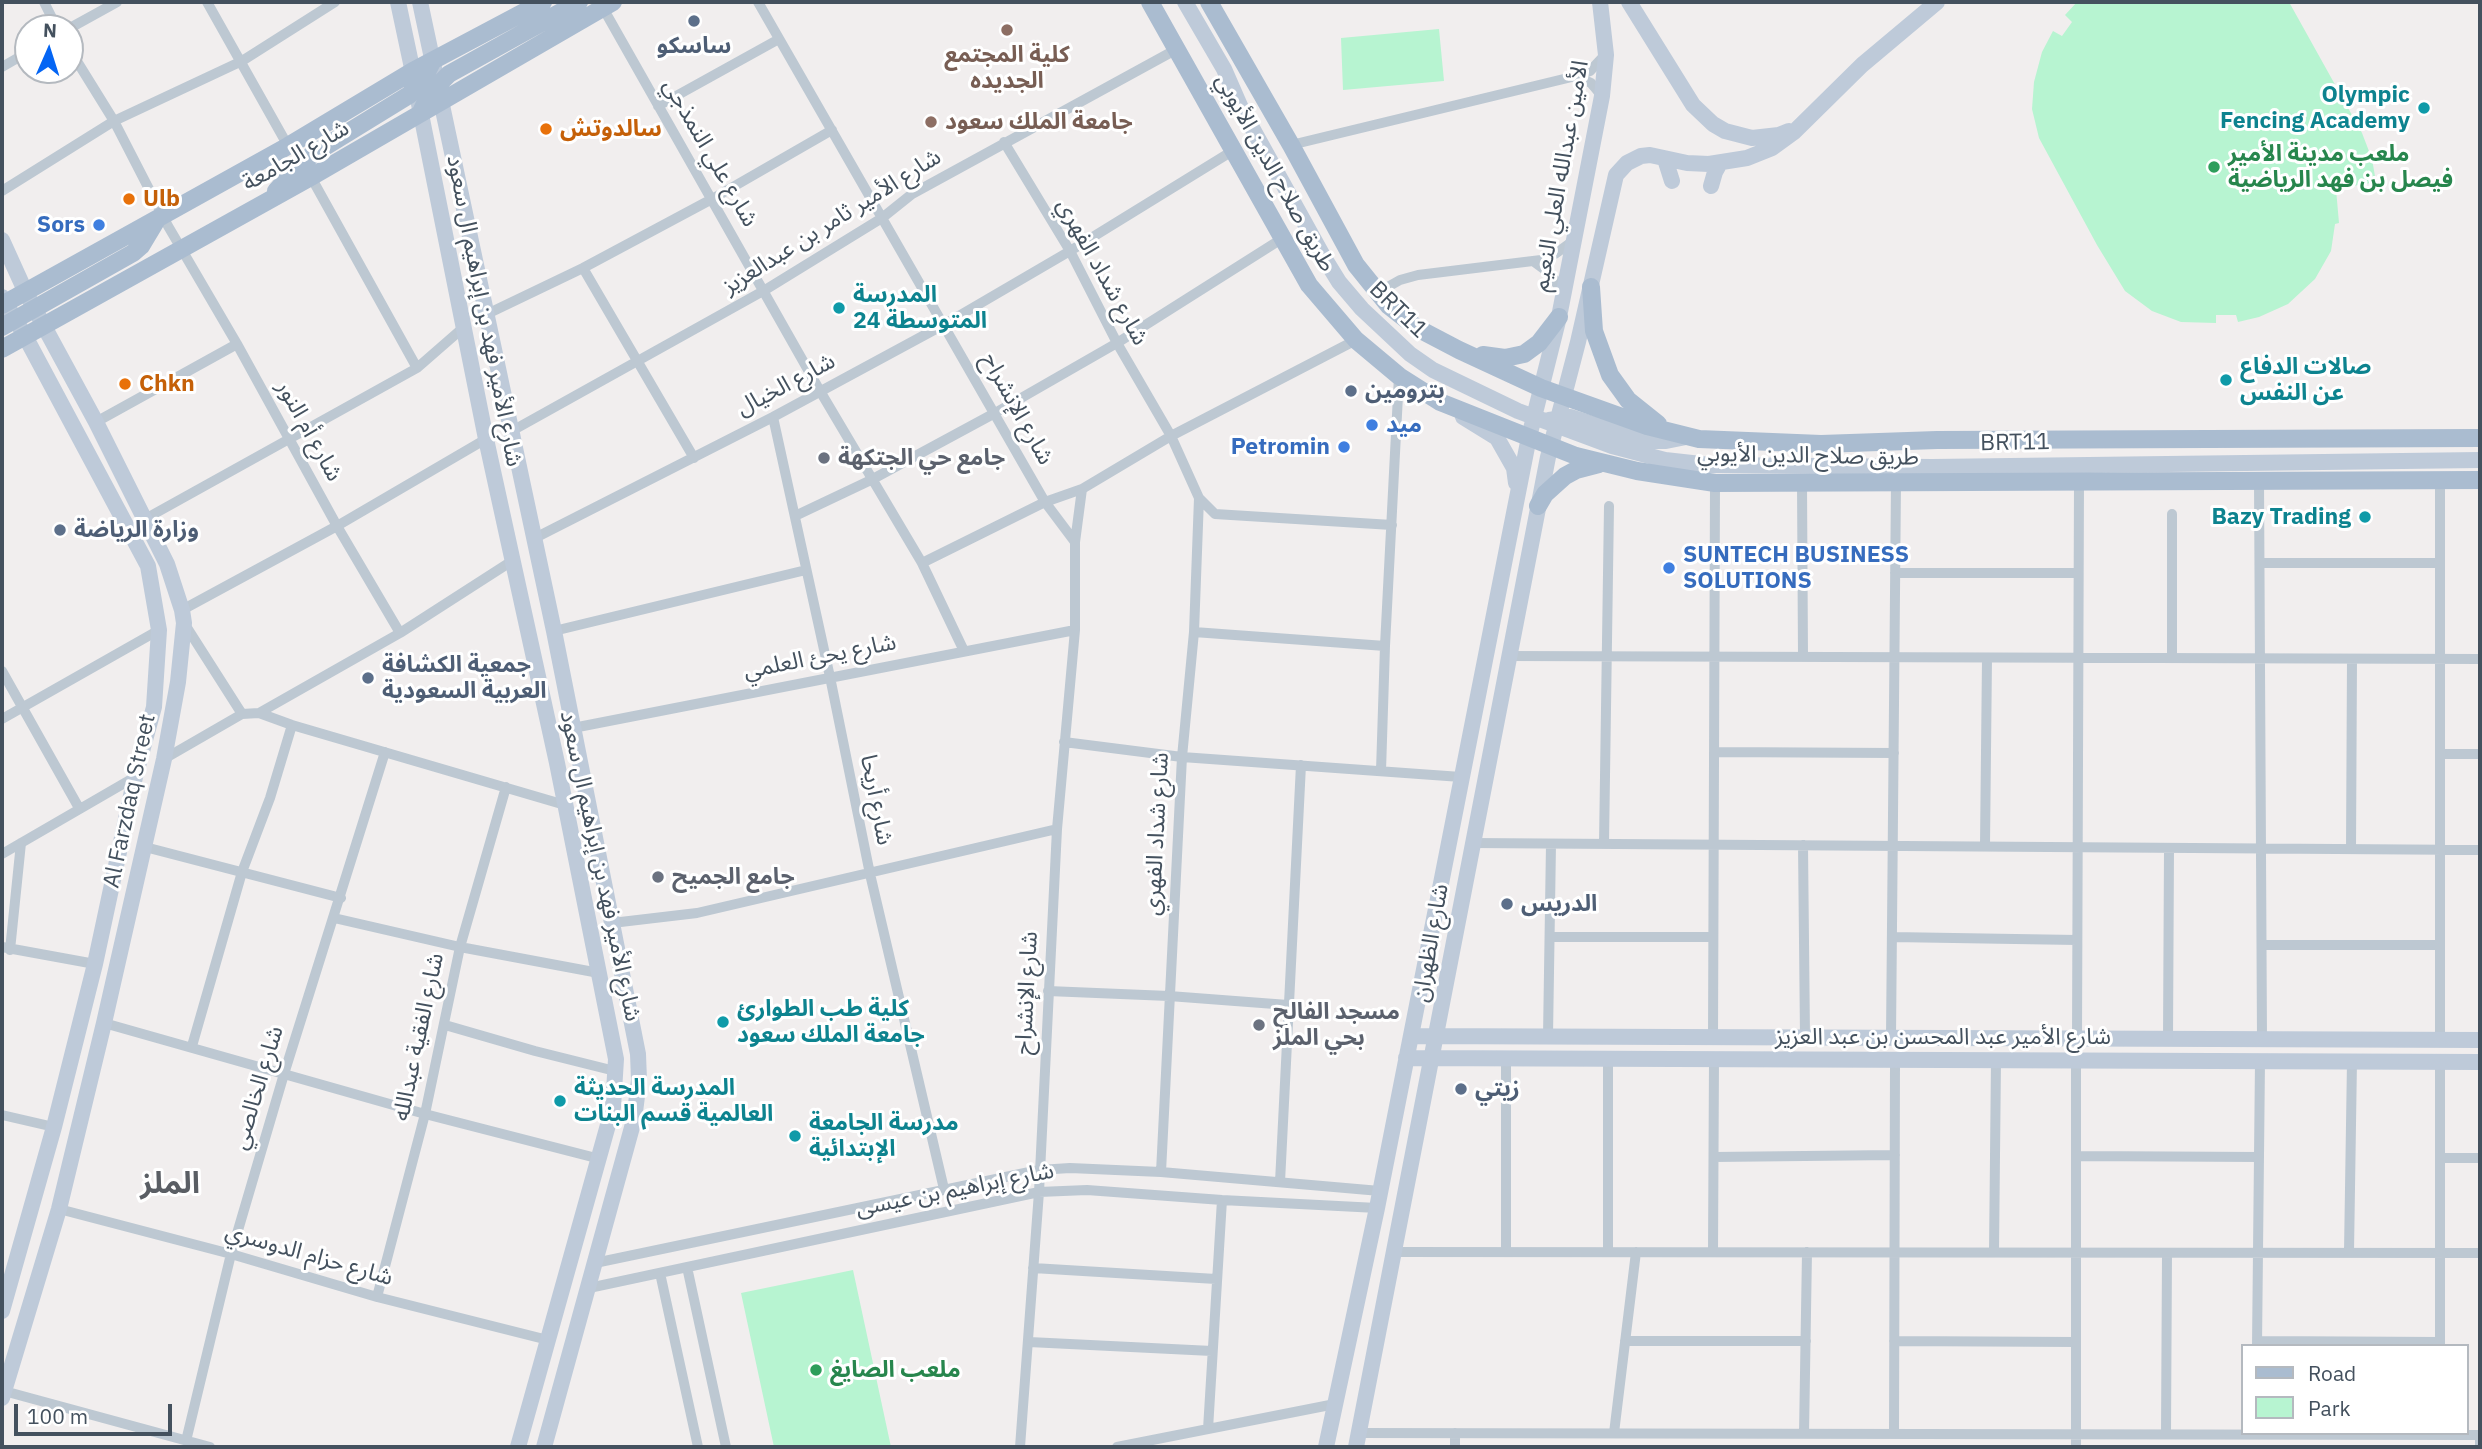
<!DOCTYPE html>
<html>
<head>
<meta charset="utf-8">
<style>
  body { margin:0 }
  #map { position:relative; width:2482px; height:1449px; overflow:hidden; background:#f1eeee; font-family:"IBM Plex Sans",sans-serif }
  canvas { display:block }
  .frame { position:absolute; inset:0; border:4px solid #44515e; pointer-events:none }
  .legend { position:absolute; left:2241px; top:1344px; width:228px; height:91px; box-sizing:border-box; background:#fff; border:2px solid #b4b9bf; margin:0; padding:9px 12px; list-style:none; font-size:21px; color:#44515e }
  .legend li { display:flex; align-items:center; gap:14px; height:35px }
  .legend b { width:35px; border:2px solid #b4b9bf }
  .north { position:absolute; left:14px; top:14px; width:70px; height:70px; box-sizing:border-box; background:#fff; border:2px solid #b4b9bf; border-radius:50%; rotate:3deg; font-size:19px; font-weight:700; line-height:28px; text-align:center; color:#44515e }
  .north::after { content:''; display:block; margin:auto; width:24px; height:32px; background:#0465f4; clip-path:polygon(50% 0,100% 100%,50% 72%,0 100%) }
  .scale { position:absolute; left:14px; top:1404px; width:158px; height:32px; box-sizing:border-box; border:4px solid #44515e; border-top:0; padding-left:9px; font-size:21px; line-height:24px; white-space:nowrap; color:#44515e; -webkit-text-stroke:5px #fff; paint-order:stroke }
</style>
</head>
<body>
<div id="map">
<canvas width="2482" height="1449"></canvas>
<div class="frame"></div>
<ul class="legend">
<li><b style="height:9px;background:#aabcd0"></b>Road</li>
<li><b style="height:19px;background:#b7f4d1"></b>Park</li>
</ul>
<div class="north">N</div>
<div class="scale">100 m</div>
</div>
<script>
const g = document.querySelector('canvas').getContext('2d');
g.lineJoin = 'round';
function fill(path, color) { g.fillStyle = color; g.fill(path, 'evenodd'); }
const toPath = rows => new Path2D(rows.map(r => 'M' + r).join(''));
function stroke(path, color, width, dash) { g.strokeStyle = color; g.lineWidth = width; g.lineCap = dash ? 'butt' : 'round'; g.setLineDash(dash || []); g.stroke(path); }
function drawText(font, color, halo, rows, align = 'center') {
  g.font = font + ' "IBM Plex Sans","Noto Sans Arabic",sans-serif'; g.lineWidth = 6; g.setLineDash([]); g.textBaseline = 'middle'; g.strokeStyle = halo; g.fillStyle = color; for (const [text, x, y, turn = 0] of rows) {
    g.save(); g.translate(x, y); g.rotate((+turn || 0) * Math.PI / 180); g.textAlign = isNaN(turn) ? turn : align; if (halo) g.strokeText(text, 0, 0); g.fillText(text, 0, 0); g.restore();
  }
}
fill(toPath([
  [2077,2,2234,2,2237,4,2239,2,2289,2,2362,133,2372,159,2376,182,2336,189,2339,223,2335,224,2331,251,2315,279,2288,304,2259,317,2238,322,2236,315,2216,315,2216,323,2181,322,2152,311,2125,291,2097,245,2039,138,2032,109,2034,82,2042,52,2053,31,2062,36,2072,22,2065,15],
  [1439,29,1444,81,1343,90,1341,38],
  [853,1270,891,1447,774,1447,741,1293]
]), '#b7f4d1');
stroke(toPath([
  [44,2,57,28],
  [207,2,288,146],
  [758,2,1045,502,1075,542],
  [603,8,820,391,922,563,964,651],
  [70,28,117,2],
  [70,50,114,121,168,226,237,344,337,526,400,633],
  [2,67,28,52],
  [1576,76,1591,83,1602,96],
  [658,106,779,39],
  [1004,142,1070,251,1117,343,1171,436,1199,498,1215,514,1392,525],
  [1291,145,1576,76,1590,71,1605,55],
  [311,177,417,368],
  [2,191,114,121,242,61,335,2],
  [1533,261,1552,275,1563,295],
  [583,268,694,458],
  [1377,293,1400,280,1418,275,1541,260,1555,254,1573,241],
  [485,315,583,268,712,199,832,130],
  [773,417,830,677,870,874,944,1189],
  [96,422,237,344],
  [510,432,765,290,882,218,912,194,1177,49],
  [2440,480,2440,1040],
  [2259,481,2262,1039],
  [1802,483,1803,657],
  [795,516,871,480,995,413,1117,343,1283,238],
  [145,519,417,368,464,327],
  [533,539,773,417,945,324,1070,251,1234,150],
  [922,563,1045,502,1082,489,1171,436,1356,340],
  [2260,563,2440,563],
  [1895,573,2078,573],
  [182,610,337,526,486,439],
  [184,623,242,714],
  [554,631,806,570],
  [1194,632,1385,646],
  [1508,656,2480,659],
  [2172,658,2172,514],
  [2,671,79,808],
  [259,713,292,725,565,805],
  [2,719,159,630],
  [573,728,1075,630],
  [1064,742,1182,757,1461,777],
  [1714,752,1894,753],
  [2440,754,2480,754],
  [164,759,242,714,259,713,400,633,512,561],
  [1381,771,1385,646,1399,376],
  [1472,843,2480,850],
  [1604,844,1609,506],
  [1803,845,1805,1037],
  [1985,846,1987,658],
  [145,847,341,898],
  [2351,849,2352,659],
  [2,854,135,777],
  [334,918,460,947,599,973],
  [612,923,697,913,1057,829],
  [1550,937,1713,937],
  [1892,937,2077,940],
  [2262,945,2440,945],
  [2,947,95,964],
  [10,950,21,843],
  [1048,991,1169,996,1288,1005],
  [104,1023,425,1114,600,1159],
  [445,1025,535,1051,615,1071],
  [1548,1036,1551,844],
  [1713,1037,1715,483],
  [1891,1038,1896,482],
  [2077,1038,2079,482],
  [2168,1038,2169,848],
  [192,1046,242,872,270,798,292,725],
  [1506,1058,1506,1252],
  [2076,1060,2076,1447],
  [2440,1061,2440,1346],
  [2,1115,54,1127],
  [2076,1156,2259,1157],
  [1714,1157,1895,1155],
  [2440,1158,2480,1158],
  [1161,1172,1182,757,1194,632,1199,498],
  [1280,1182,1301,765],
  [59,1209,231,1254,377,1297,548,1340],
  [1395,1252,2480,1253],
  [1608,1252,1608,1059],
  [1713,1252,1714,1059],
  [1994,1252,1996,1060],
  [2349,1252,2352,1061],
  [595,1263,1039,1170,1070,1168,1161,1172,1380,1191],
  [687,1267,726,1447],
  [1033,1268,1216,1279],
  [660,1273,698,1447],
  [589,1288,1039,1192,1087,1190,1222,1200,1377,1208],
  [377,1297,425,1114,460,947,506,787],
  [1625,1341,1806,1341],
  [1894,1341,2076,1342],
  [2257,1341,2440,1342],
  [1029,1342,1212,1351],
  [2257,1346,2260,1061],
  [4,1391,210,1447],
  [1208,1429,1222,1200],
  [1359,1433,2480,1435,2480,1447],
  [1614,1433,1636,1252],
  [1804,1434,1807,1252],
  [1894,1434,1895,1060],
  [2166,1434,2167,1253],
  [186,1441,231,1254,284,1074,385,752],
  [1020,1447,1039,1192,1057,829,1075,630,1075,542,1082,489],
  [1117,1447,1335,1404],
  [1455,1447,1455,1433]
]), '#bdc8d2', 10);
stroke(toPath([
  [398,2,415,82],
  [420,2,554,631,638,1054,639,1080,634,1120,544,1447],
  [1185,2,1224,69,1241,108,1323,256,1339,282,1362,309,1410,354,1433,370,1518,411,1612,446,1665,460,1710,465,1932,467,2480,460],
  [1629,2,1693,105,1713,124,1725,131,1752,138,1779,135,1789,131],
  [419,104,486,439,557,763,616,1059,613,1107,518,1447],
  [1665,159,1672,181],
  [1711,186,1715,172,1720,163],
  [2,240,26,293,96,422,167,564,182,610,184,623,178,682,164,759,104,1023,59,1209,2,1398],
  [2,297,25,336,148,566,159,630,154,707,135,777,95,964,54,1127,2,1311],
  [1463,417,1497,438,1514,468,1516,483],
  [1549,420,1570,417,1647,441,1666,441,1686,437],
  [1411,1036,2480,1040],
  [1406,1058,2480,1062],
  [1326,1447,1377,1208,1529,437,1559,317,1602,96,1606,55,1600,2],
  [1356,1447,1548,457,1578,342,1616,175,1627,163,1641,156,1650,155,1687,163,1709,164,1747,158,1772,148,1794,132,1862,65,1937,2]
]), '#becad9', 16);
stroke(toPath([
  [1150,2,1309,285,1356,340,1399,376,1440,402,1576,456,1637,471,1715,483,2480,480],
  [1209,2,1291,145,1356,265,1389,306,1417,328,1459,350,1541,388,1647,426,1699,439,1821,444,1937,440,2480,438],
  [421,112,430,93,449,74,579,2],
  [276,191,294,171,313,154,409,95,423,80,432,62],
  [1591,287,1594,331,1610,375,1628,400,1658,424],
  [2,305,288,146,413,71,543,2],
  [2,327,133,253,141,246,156,221],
  [2,349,311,177,613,2],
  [1483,355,1505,358,1524,354,1539,343,1559,317],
  [1538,506,1545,494,1565,476,1576,470,1599,464]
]), '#aabcd0', 18);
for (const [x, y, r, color] of [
  [694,21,7,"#5c6f8a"],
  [1007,30,7,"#8d6e63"],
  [2424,108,7,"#0f9aa8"],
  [931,122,7,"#8d6e63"],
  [546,129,7,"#e8710a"],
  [2214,167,7,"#2e9e5b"],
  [129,199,7,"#e8710a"],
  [99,225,7,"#3f7fe0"],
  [839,308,7,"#0f9aa8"],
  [2226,380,7,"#0f9aa8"],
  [125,384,7,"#e8710a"],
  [1351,391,7,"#5c6f8a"],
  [1372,425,7,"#3f7fe0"],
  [1344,447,7,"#3f7fe0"],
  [824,458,7,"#6b7280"],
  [2365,517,7,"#0f9aa8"],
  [60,530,7,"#5c6f8a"],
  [1669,568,7,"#3f7fe0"],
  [368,678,7,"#5c6f8a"],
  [658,877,7,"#6b7280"],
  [1507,904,7,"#5c6f8a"],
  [723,1022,7,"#0f9aa8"],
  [1259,1025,7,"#6b7280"],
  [1461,1089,7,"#5c6f8a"],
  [560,1101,7,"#0f9aa8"],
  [795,1136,7,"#0f9aa8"],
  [816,1370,7,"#2e9e5b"]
]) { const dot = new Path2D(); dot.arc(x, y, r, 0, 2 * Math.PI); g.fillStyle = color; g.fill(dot); stroke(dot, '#fff', 2.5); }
drawText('bold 23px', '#4e5e75', '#fff', [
  ["ساسكو",694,46,"center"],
  ["بترومين",1365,391],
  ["وزارة الرياضة",74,530],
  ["جمعية الكشافة",382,665],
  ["العربية السعودية",382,691],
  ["الدريس",1521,904],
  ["زيتي",1475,1089]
], 'left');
drawText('bold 23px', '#785e54', '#fff', [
  ["كلية المجتمع",1007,55],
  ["الجديده",1007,81],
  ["جامعة الملك سعود",945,122,"left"]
]);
drawText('bold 23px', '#0d838f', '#fff', [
  ["Olympic",2410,95,"right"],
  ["Fencing Academy",2410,121,"right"],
  ["المدرسة",853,295],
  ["المتوسطة 24",853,321],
  ["صالات الدفاع",2240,367],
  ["عن النفس",2240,393],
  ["Bazy Trading",2351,517,"right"],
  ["كلية طب الطوارئ",737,1009],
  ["جامعة الملك سعود",737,1035],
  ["المدرسة الحديثة",574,1088],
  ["العالمية قسم البنات",574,1114],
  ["مدرسة الجامعة",809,1123],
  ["الإبتدائية",809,1149]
], 'left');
drawText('bold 23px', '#c56008', '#fff', [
  ["سالدوتش",560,129],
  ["Ulb",143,199],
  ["Chkn",139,384]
], 'left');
drawText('23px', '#44515e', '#fff', [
  ["شارع علي النمذجي",710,153,60],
  ["شارع الجامعة",296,156,-30],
  ["طريق صلاح الدين الأيوبي",1275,173,61],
  ["الأمين عبدالله العلي النعيم",1561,176,-80],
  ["شارع الأمير ثامر بن عبدالعزيز",832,222,-32],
  ["شارع شداد الفهري",1102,272,61],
  ["BRT11",1398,310,44],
  ["شارع الأمير فهد بن إبراهيم ال سعود",484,311,79],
  ["شارع الخيال",786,385,-28],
  ["شارع الإنشراح",1017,409,61],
  ["شارع أم النور",309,431,61],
  ["BRT11",2015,443,-1],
  ["طريق صلاح الدين الأيوبي",1808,456,1],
  ["شارع يحئ العلمي",820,657,-11],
  ["شارع أريحا",876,800,79],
  ["Al Farzdaq Street",130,801,-78],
  ["شارع شداد الفهري",1157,834,-87],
  ["شارع الأمير فهد بن إبراهيم ال سعود",600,866,78],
  ["شارع الظهران",1431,943,-80],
  ["شارع الإنشراح",1027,993,-87],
  ["شارع الفقية عبدالله",419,1037,-78],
  ["شارع الأمير عبد المحسن بن عبد العزيز",1943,1037],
  ["شارع الخالصي",258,1088,-73],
  ["شارع إبراهيم بن عيسى",955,1190,-11],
  ["شارع حزام الدوسري",309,1255,16]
]);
drawText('bold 23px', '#27864d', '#fff', [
  ["ملعب مدينة الأمير",2228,154],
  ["فيصل بن فهد الرياضية",2228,180],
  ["ملعب الصايغ",830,1370]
], 'left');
drawText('bold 23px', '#366cbe', '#fff', [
  ["Sors",85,225],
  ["ميد",1386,425,"left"],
  ["Petromin",1330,447],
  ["SUNTECH BUSINESS",1683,555,"left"],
  ["SOLUTIONS",1683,581,"left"]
], 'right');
drawText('bold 23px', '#5b616d', '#fff', [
  ["جامع حي الجتكهة",838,458],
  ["جامع الجميح",672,877],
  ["مسجد الفالح",1273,1012],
  ["بحي الملز",1273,1038]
], 'left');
drawText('bold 30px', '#5a5e64', '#fff', [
  ["الملز",170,1184]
]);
</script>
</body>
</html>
